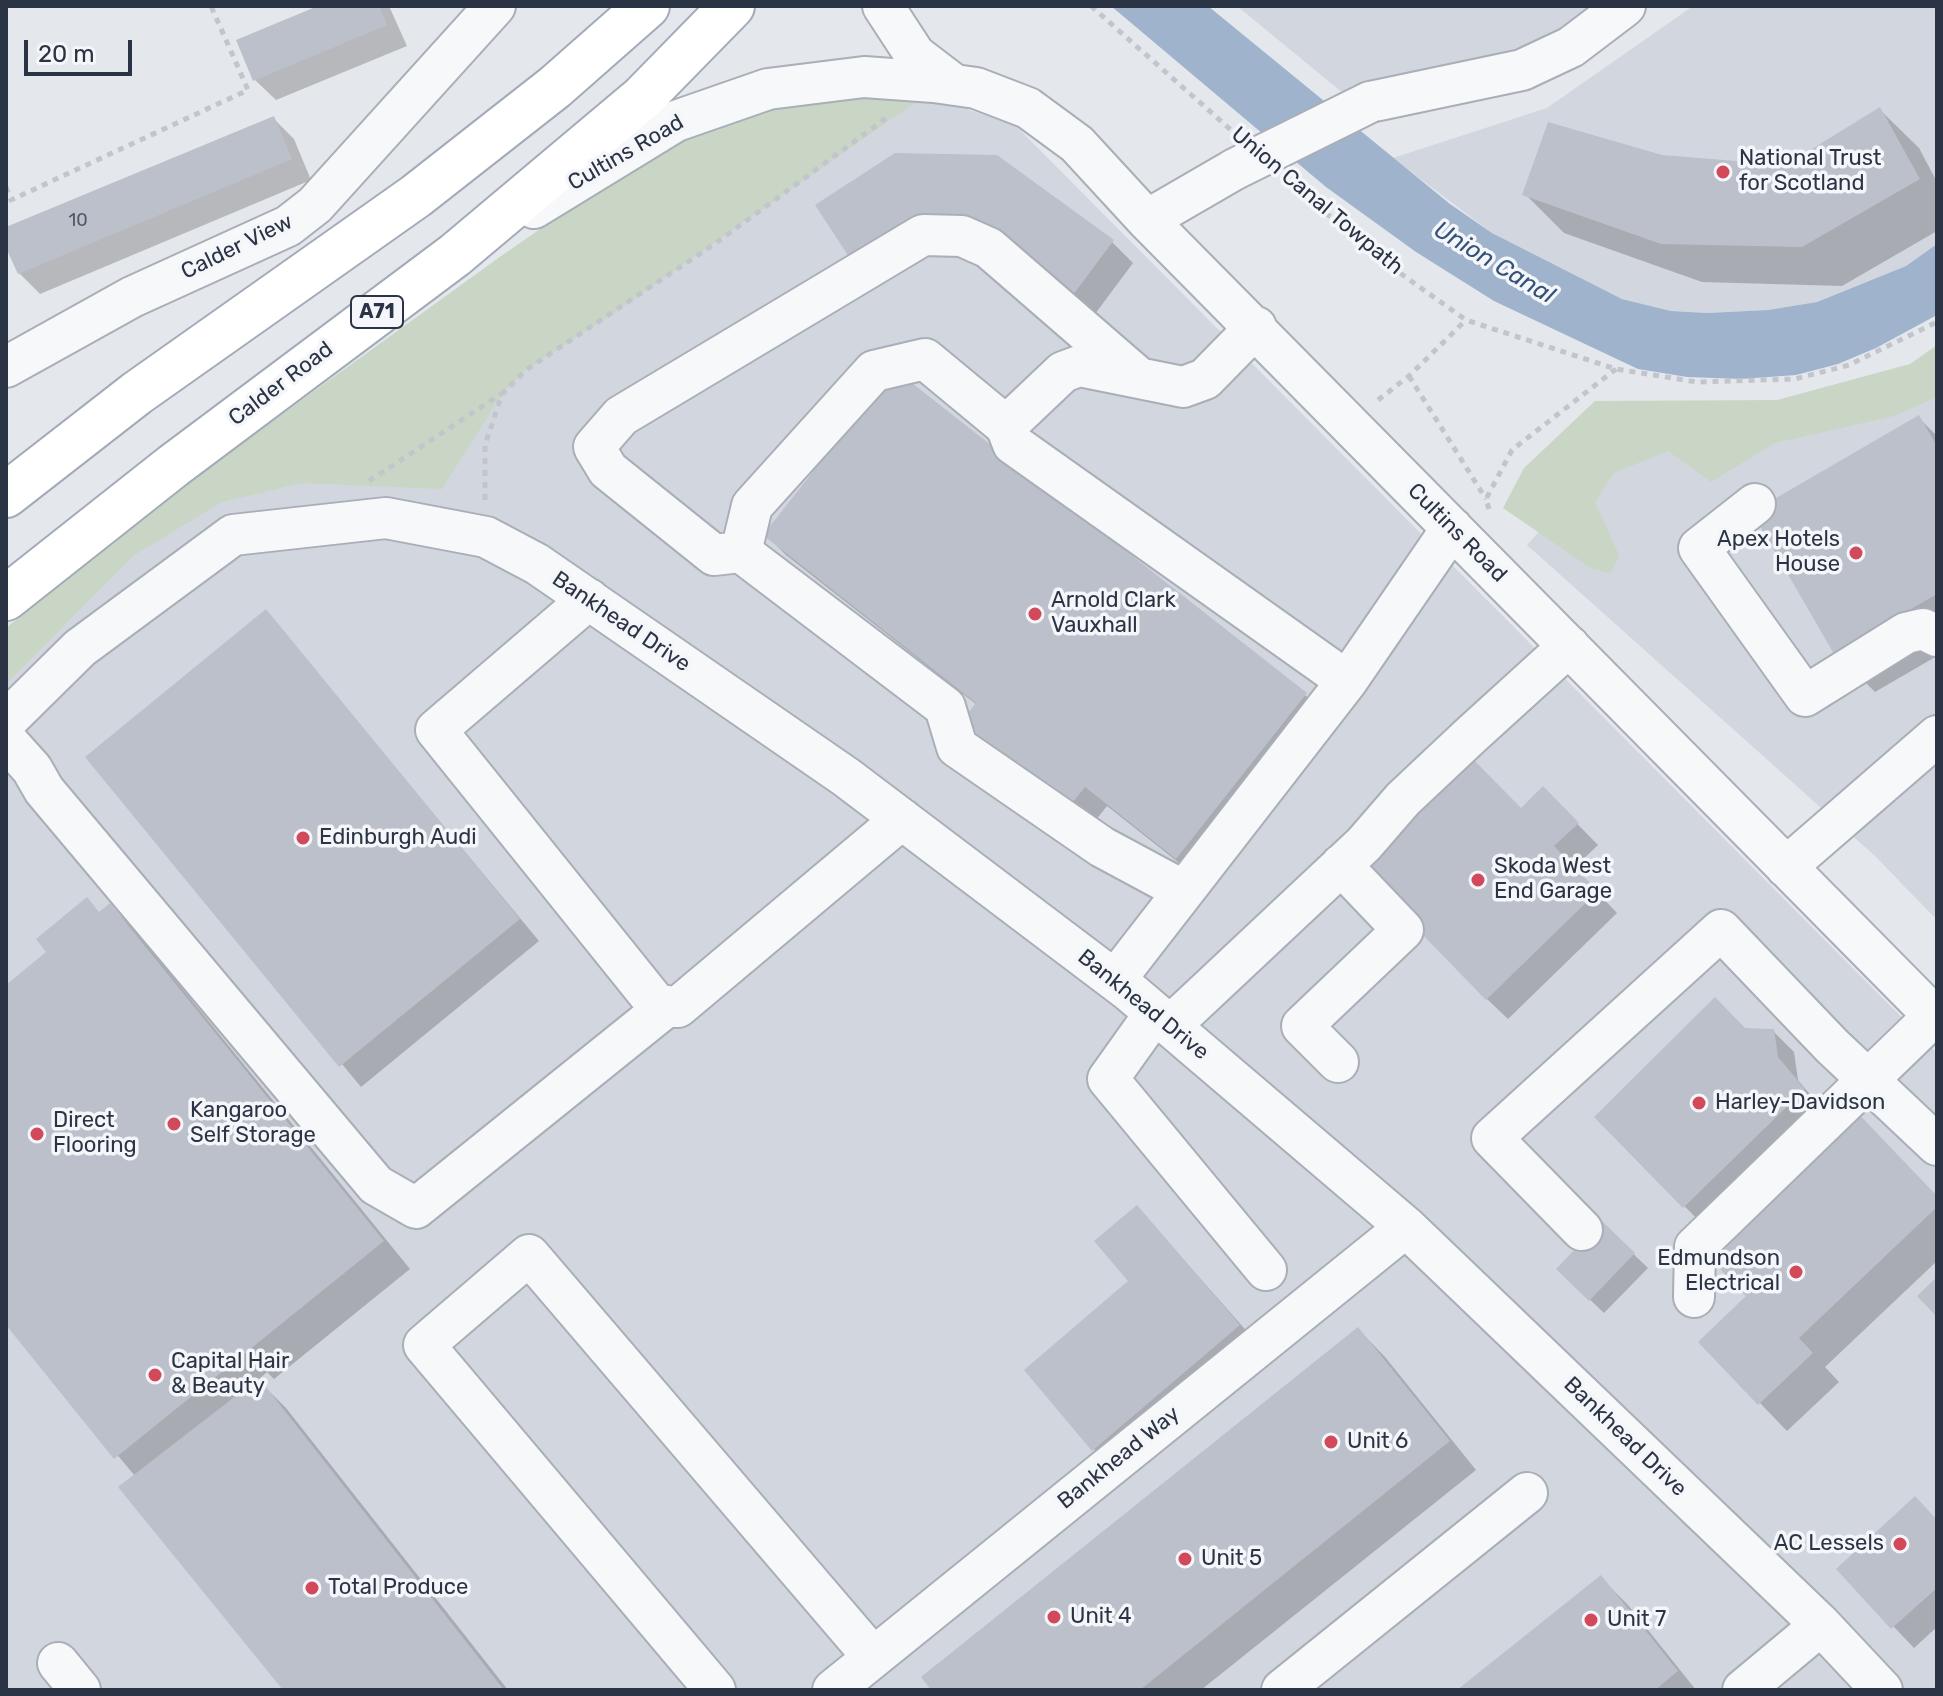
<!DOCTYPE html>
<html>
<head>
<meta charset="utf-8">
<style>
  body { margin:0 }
  #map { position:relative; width:1943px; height:1696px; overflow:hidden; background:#e4e7ec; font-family:Rubik,sans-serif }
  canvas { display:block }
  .frame { position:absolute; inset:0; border:8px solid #2b3445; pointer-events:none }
  .scale { position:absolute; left:24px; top:40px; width:108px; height:36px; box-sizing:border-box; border:4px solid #2b3445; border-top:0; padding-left:10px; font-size:24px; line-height:28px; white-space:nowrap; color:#2b3445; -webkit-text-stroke:6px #f4f6f9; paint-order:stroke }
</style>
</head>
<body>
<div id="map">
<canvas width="1943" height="1696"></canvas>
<div class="frame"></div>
<div class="scale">20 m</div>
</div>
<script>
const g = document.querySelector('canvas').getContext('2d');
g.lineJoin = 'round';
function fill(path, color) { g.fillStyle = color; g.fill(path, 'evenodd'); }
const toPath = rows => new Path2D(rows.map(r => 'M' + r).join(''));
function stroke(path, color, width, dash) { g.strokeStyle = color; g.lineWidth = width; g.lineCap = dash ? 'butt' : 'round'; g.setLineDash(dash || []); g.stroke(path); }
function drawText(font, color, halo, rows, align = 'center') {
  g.font = font + ' Rubik,sans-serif'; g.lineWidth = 7; g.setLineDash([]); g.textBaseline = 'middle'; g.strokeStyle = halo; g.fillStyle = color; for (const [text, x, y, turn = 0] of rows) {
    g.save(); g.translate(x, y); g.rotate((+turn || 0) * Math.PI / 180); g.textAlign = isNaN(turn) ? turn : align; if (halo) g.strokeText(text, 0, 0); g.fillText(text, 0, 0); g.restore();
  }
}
fill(toPath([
  [1237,6,1597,6,1522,54,1349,98],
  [1693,6,1937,6,1937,244,1906,266,1817,302,1768,310,1707,313,1671,311,1622,299,1492,233,1393,158,1547,108],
  [926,95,1016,126,1937,1053,1937,1690,6,1690,6,628,504,254],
  [1937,360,1937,920,1875,856,1527,545,1633,427,1698,434]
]), '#d2d6de');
fill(toPath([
  [839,94,926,95,617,311,526,370,502,394,442,489,302,483,222,502,133,556,6,684,6,628,177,490,504,254,649,154,751,109],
  [1937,345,1937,397,1894,416,1775,443,1711,482,1668,451,1614,473,1595,502,1619,555,1611,573,1592,569,1503,508,1524,468,1595,401,1777,400,1910,364]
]), '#c9d6c5');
fill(toPath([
  [1111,6,1208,6,1450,204,1492,233,1622,299,1671,311,1707,313,1768,310,1817,302,1906,266,1937,244,1937,315,1876,348,1838,364,1796,375,1741,379,1687,377,1638,369,1494,301,1416,252,1326,187]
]), '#9fb4cc');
fill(toPath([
  [323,6,389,6,407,46,276,100,255,80],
  [1879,109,1919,148,1937,182,1937,231,1842,286,1702,282,1564,233,1525,194,1662,157,1787,167],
  [273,118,294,139,311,180,40,294,19,273,6,243,6,229],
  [818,205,1112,242,1133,263,1092,318,941,244],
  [1919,418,1937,436,1937,656,1875,692,1836,653],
  [766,535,1305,695,1326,716,1198,878,1107,806,1087,831,977,705,786,555],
  [266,612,539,941,361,1087,88,757],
  [1543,789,1598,845,1574,868,1617,913,1508,1019,1487,999,1521,811],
  [110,905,137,933,410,1269,274,1379,267,1372,258,1380,286,1408,508,1690,286,1690,135,1476,6,1322,6,988],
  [1745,1030,1773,1031,1794,1052,1798,1080,1824,1111,1705,1227,1597,1117],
  [1937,1198,1937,1261,1825,1367,1839,1382,1787,1431,1701,1342,1749,1296],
  [1137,1207,1266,1353,1121,1477,1094,1449,1131,1281],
  [1602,1224,1648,1268,1604,1313,1558,1269],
  [1358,1329,1385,1357,1476,1470,1201,1690,934,1690],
  [1937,1521,1937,1627,1914,1648,1839,1569],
  [1601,1578,1628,1605,1696,1690,1460,1690]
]), '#0003');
fill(toPath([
  [318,6,379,6,387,25,253,81,236,40],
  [1880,107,1920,179,1802,247,1661,244,1522,195,1548,122,1662,155,1786,165],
  [274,116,292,159,18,274,6,248,6,227],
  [895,153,997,155,1114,240,1070,299,973,227,855,266,815,205],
  [894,369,1307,693,1176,859,1085,787,1065,812,957,727,976,703,763,535],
  [1919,415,1937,446,1937,594,1834,654,1752,512],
  [266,609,520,919,339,1067,85,757],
  [1471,757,1521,808,1543,786,1579,823,1554,846,1598,891,1486,1000,1358,868],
  [87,897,99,912,110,903,384,1241,114,1459,6,1325,6,985,46,952,36,939],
  [1715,997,1745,1028,1774,1029,1778,1057,1805,1089,1683,1208,1594,1117],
  [1850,1105,1937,1196,1937,1207,1799,1338,1813,1353,1758,1405,1698,1342,1746,1296,1700,1248],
  [1137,1205,1240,1325,1092,1451,1024,1370,1128,1281,1094,1241],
  [1602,1221,1635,1253,1589,1301,1556,1269],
  [1937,1277,1937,1317,1917,1296],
  [1358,1327,1450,1441,1140,1690,931,1690,921,1677],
  [259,1378,504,1690,283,1690,118,1487],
  [1915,1496,1937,1520,1937,1588,1891,1629,1836,1569],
  [1601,1575,1678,1671,1655,1690,1457,1690]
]), '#bbc0ca');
const minor = toPath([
  [883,6,915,55,953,84],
  [1370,102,1522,70,1571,47,1625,6],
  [534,208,676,121,768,89,864,77,934,82,976,88,1028,108,1077,144,1147,220,1937,1019],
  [1147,220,1235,169],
  [1256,327,1205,379,1183,387,1079,366,1063,372,1006,426,1013,444,1347,681],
  [6,367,132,297,288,226,315,205,495,6],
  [1006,426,925,359,874,371,752,506,741,552,714,555,608,470,594,447,621,416,923,235,962,236,989,248,1139,378],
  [1755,504,1699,548,1805,696,1906,633,1923,629,1937,636],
  [741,552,945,707,957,747,1102,847,1182,890],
  [589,599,436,730,658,1006,678,1007,902,819],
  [6,721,80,648,233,535,386,518,486,537,537,564,846,777,1129,991,1406,1227,1821,1625,1882,1690],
  [6,740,32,769,44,790,376,1185,416,1208,667,1006],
  [1786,867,1937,736],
  [1115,980,1347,681,1452,528],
  [1155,1013,1108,1079,1266,1270],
  [1170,1026,1364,844,1403,799,1470,736,1569,646],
  [1338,1062,1302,1026,1403,930,1341,865],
  [1582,1230,1492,1138,1721,930,1832,1046,1937,1145],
  [1694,1297,1695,1247,1934,1016],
  [58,1663,80,1690],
  [715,1690,424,1345,529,1255,873,1657],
  [833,1690,1406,1227],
  [1282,1690,1527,1493],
  [1743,1690,1821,1625]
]);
const major = toPath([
  [6,495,137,393,416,196,555,87,647,6],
  [6,598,173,466,455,255,643,97,732,6]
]);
stroke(minor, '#a9aeb7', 44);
stroke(major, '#a3abb8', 48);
stroke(toPath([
  [1091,6,1231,130],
  [1289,182,1383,261,1466,320,1616,369,1697,382,1795,379,1849,365,1937,322],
  [6,187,11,200,248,90,211,6],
  [1409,376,1486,499],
  [1378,400,1409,376,1466,320],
  [369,481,501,394],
  [485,500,485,445,502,394,526,370,716,243,889,116],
  [1489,509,1486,499,1512,450,1616,369]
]), '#c2c5cb', 5, [6, 6]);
stroke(minor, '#f7f8fa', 40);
stroke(major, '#fff', 44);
const minorBridge = toPath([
  [1235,169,1370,102]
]);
stroke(minorBridge, '#a9aeb7', 44, []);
stroke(minorBridge, '#f7f8fa', 40);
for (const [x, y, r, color] of [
  [1723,172,8,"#d1495b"],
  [1856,553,8,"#d1495b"],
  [1035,614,8,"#d1495b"],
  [303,838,8,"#d1495b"],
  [1478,880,8,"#d1495b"],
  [1699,1103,8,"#d1495b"],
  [174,1124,8,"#d1495b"],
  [37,1134,8,"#d1495b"],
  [1796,1272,8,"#d1495b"],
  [155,1375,8,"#d1495b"],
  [1331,1442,8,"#d1495b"],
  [1900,1544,8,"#d1495b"],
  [1185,1559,8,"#d1495b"],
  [312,1588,8,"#d1495b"],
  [1054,1617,8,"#d1495b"],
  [1591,1620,8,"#d1495b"]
]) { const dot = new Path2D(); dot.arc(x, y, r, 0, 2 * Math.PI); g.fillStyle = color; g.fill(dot); stroke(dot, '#f4f6f9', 3); }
drawText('18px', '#4f5766', null, [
  ["10",78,221]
]);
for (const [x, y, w] of [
  [377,312,52]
]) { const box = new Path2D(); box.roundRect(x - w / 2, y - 16, w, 32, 6); g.fillStyle = '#f4f6f9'; g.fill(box); stroke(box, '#2b3445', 2); }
drawText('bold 20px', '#2b3445', null, [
  ["A71",377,312]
]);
drawText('22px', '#2b3445', '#f4f6f9', [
  ["Cultins Road",626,153,-30],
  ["Union Canal Towpath",1317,201,40],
  ["Calder View",237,247,-26],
  ["Calder Road",281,384,-37],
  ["Cultins Road",1457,533,45],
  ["Bankhead Drive",621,622,34],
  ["Bankhead Drive",1143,1005,39],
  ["Bankhead Drive",1625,1437,44],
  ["Bankhead Way",1119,1458,-39]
]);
drawText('22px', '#2b3445', '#f4f6f9', [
  ["National Trust",1739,159],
  ["for Scotland",1739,184],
  ["Apex Hotels",1840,540,"right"],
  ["House",1840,565,"right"],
  ["Arnold Clark",1051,601],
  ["Vauxhall",1051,626],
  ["Edinburgh Audi",319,838],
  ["Skoda West",1494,867],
  ["End Garage",1494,892],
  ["Harley-Davidson",1715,1103],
  ["Kangaroo",190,1111],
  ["Self Storage",190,1136],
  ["Direct",53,1121],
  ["Flooring",53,1146],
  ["Edmundson",1780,1259,"right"],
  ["Electrical",1780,1284,"right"],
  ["Capital Hair",171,1362],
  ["& Beauty",171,1387],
  ["Unit 6",1347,1442],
  ["AC Lessels",1884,1544,"right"],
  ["Unit 5",1201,1559],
  ["Total Produce",328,1588],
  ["Unit 4",1070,1617],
  ["Unit 7",1607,1620]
], 'left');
drawText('italic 24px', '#34527a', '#f4f6f9', [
  ["Union Canal",1494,263,31]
]);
</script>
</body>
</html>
